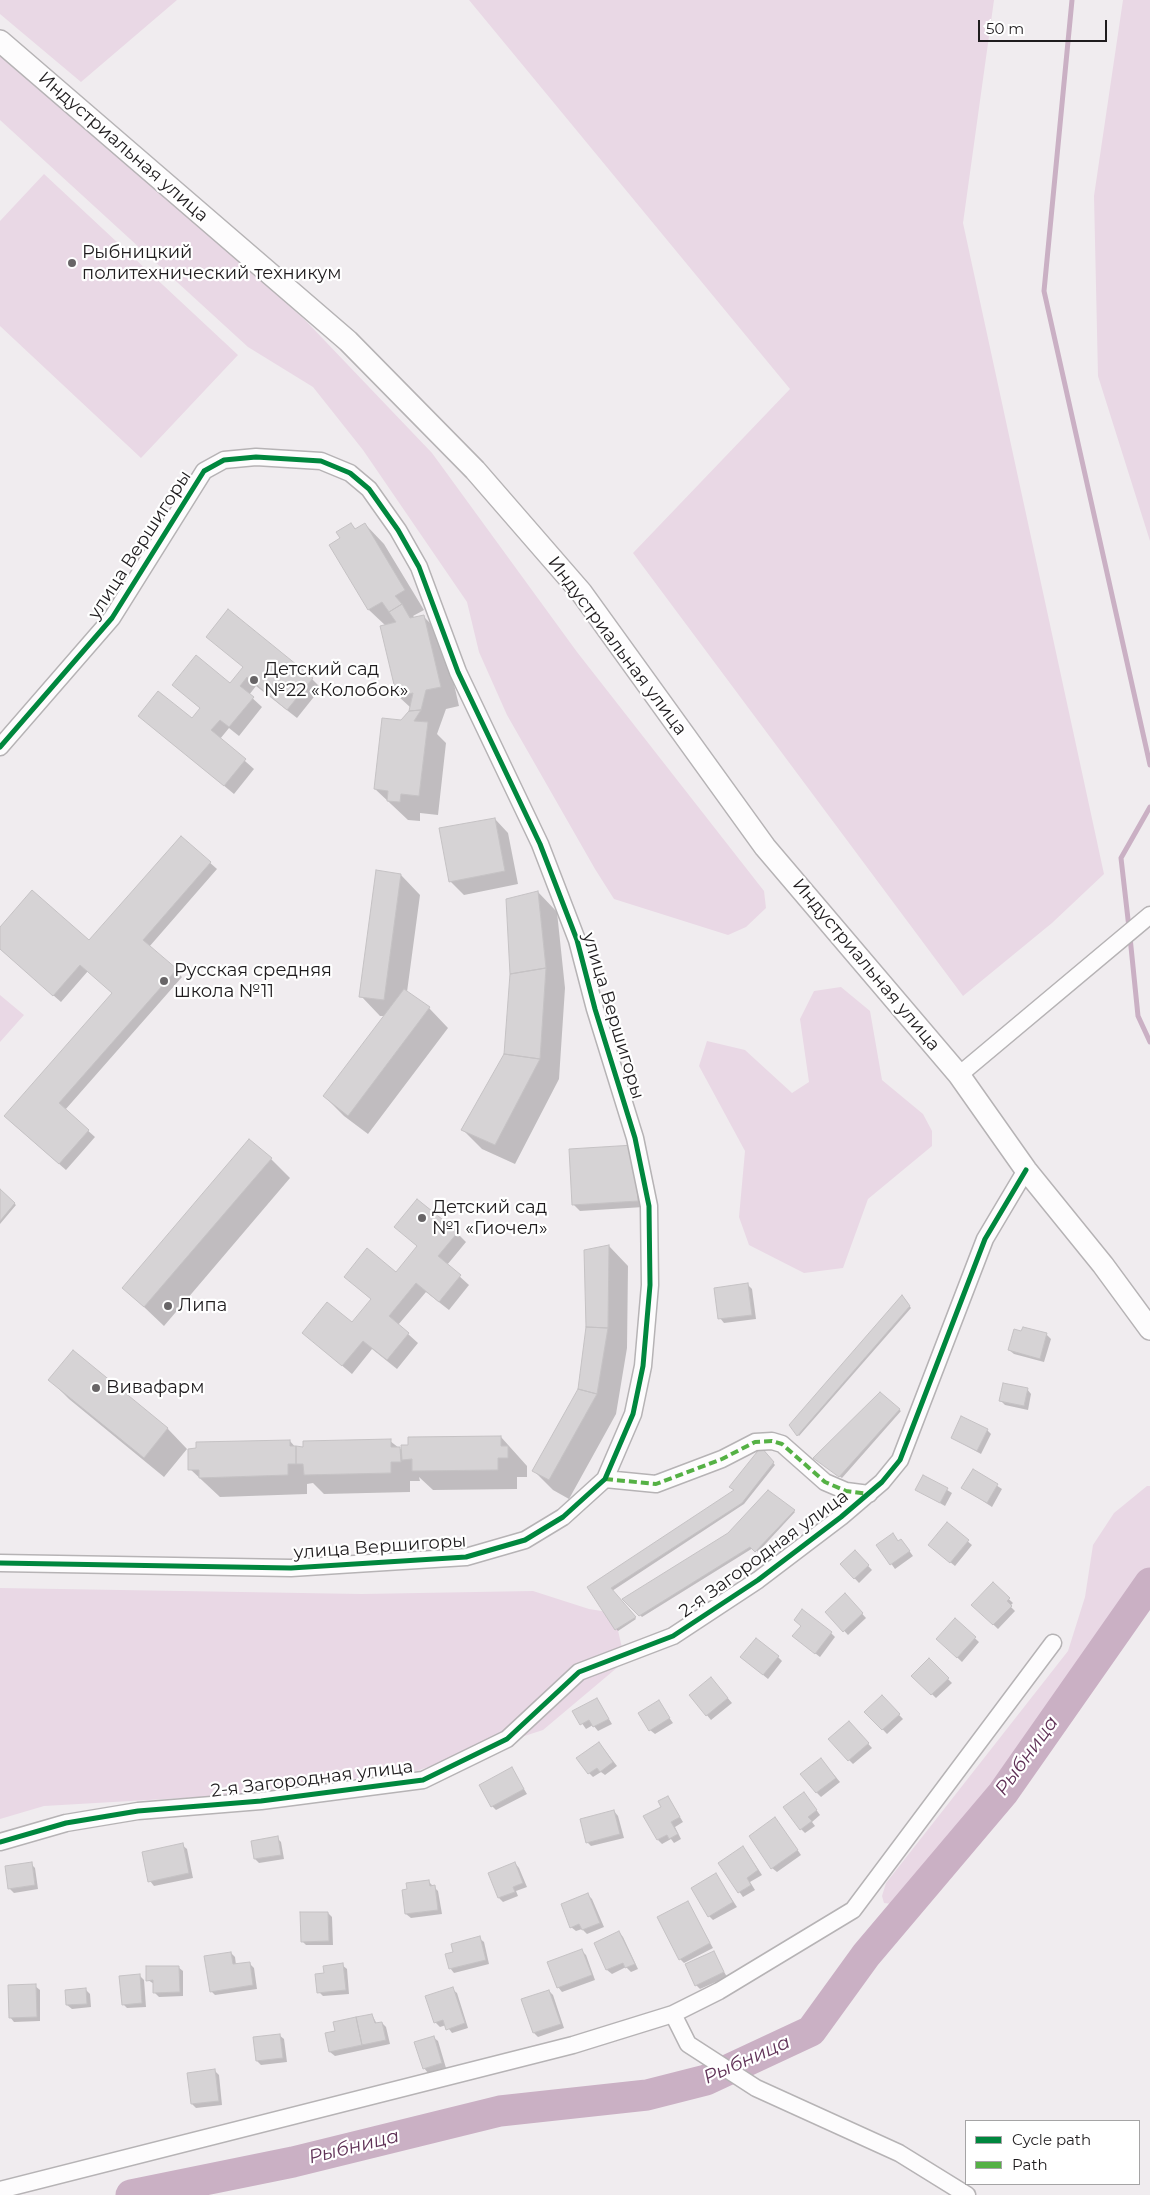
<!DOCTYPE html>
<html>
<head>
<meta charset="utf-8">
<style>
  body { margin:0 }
  #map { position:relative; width:1150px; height:2195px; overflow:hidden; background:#f0ecef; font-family:Montserrat,sans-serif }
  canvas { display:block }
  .legend { position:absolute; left:965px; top:2120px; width:175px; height:65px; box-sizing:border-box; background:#fff; border:1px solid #a5a4a5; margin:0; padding:6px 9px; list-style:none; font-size:15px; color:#1f1c1e }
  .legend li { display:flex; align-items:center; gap:10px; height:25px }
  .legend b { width:25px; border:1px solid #a5a4a5 }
  .scale { position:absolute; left:978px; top:20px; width:129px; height:22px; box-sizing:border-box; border:2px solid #1f1c1e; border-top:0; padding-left:6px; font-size:15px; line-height:18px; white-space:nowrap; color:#1f1c1e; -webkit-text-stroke:4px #fff; paint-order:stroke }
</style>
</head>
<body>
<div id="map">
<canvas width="1150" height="2195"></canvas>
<ul class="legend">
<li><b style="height:6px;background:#00873e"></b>Cycle path</li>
<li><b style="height:6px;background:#55b145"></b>Path</li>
</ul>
<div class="scale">50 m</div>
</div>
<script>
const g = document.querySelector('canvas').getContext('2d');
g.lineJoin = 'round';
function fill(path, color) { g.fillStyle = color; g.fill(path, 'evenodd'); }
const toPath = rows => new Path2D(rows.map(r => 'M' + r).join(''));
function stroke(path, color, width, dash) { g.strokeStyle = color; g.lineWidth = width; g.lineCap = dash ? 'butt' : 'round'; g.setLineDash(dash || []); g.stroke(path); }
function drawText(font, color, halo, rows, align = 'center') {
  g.font = font + ' Montserrat,sans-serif'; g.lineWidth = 4.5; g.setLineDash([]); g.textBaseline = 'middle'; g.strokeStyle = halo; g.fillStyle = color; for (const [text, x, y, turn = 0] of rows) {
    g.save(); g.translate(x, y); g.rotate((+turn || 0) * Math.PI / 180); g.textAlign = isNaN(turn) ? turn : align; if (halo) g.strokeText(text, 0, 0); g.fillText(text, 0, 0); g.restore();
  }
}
fill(toPath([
  [0,0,177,0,81,82,0,14],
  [469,0,994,0,963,223,1104,874,1052,923,963,996,633,553,790,389],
  [1123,0,1150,0,1150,541,1098,376,1094,196],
  [0,54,134,166,305,320,432,453,577,652,764,891,766,908,746,927,728,935,614,899,595,869,507,715,479,652,467,602,363,450,313,387,248,347,0,120],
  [44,174,238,355,141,458,0,326,0,221],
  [841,987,870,1011,882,1080,923,1114,932,1131,932,1146,868,1199,843,1268,804,1273,749,1245,739,1217,745,1151,699,1066,707,1041,745,1050,792,1093,809,1082,800,1019,814,991],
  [0,995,24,1015,0,1042],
  [1147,1486,1150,1486,1150,1571,990,1797,892,1904,884,1903,882,1896,886,1883,1068,1651,1085,1597,1093,1545,1114,1513],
  [0,1588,362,1594,533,1591,589,1609,614,1613,625,1661,543,1730,416,1771,234,1795,44,1806,0,1819]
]), '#e9d8e5');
fill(toPath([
  [351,524,356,530,365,524,384,544,424,610,413,616,415,618,423,616,443,636,459,706,446,709,437,734,446,743,438,815,420,813,420,821,408,820,375,789,401,721,411,708,398,696,386,626,369,610,331,546,342,539],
  [244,668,312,679,321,688,297,718,256,686,249,695,262,707,239,736,229,728,220,739,254,769,234,794,139,716,193,720,201,709,174,685,231,684],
  [495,819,508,833,518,884,464,895,450,881],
  [181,837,217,869,149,947,182,977,65,1110,95,1137,66,1170,12,1123,114,994,88,971,61,1002,0,949,0,928,89,942],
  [401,875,420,895,407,992,429,1008,448,1028,368,1134,344,1116,324,1096,385,1016,380,1016,361,996],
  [538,892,557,912,565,988,559,1079,515,1164,482,1149,463,1130,506,1055],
  [634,1146,644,1207,580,1211,573,1204],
  [271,1159,290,1178,164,1326,124,1288],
  [0,1191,16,1205,0,1224],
  [396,1227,457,1233,466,1242,447,1265,469,1285,449,1310,426,1292,398,1325,418,1343,397,1369,372,1349,352,1374,303,1333,352,1324,372,1300,345,1277,396,1273,418,1247],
  [609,1246,628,1266,627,1348,616,1414,569,1499,553,1490,534,1471,579,1389,588,1328,585,1251],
  [748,1285,752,1289,756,1319,724,1323,720,1318],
  [904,1298,911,1308,799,1436,798,1435],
  [1046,1334,1051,1339,1044,1362,1014,1354,1009,1350],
  [73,1352,168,1429,187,1449,164,1477,69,1399,50,1380],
  [1027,1389,1031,1394,1028,1410,1005,1405,1001,1401],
  [880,1394,901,1411,842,1478,816,1460],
  [987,1430,991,1434,981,1454,952,1438],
  [501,1437,527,1466,527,1477,517,1477,517,1489,433,1490,419,1477,420,1481,410,1481,410,1492,324,1494,313,1483,307,1484,307,1494,220,1497,190,1469,290,1441,296,1448,390,1441,403,1451],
  [761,1449,775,1465,744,1504,612,1591,636,1619,618,1631,589,1588,736,1491],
  [973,1470,1002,1489,992,1507,963,1488],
  [924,1476,952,1493,945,1506,917,1490],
  [794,1511,795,1512,758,1552,753,1548,642,1617,624,1599],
  [947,1524,972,1545,955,1566,934,1549],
  [878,1545,905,1545,913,1556,895,1569],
  [855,1552,872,1570,859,1583,841,1564],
  [993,1584,1013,1603,1010,1606,1015,1611,998,1629,973,1605],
  [845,1595,866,1618,848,1635,827,1612],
  [955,1620,979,1642,962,1662,942,1643],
  [831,1633,835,1637,820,1657,798,1640],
  [778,1657,782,1661,768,1679,746,1661],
  [929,1660,952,1683,936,1698,913,1676],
  [715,1683,732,1703,711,1720,690,1695],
  [882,1697,903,1719,887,1734,866,1712],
  [597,1699,612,1724,598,1731,593,1725,586,1729,574,1712],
  [658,1702,673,1723,655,1734,650,1730],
  [853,1727,872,1748,853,1764,849,1760],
  [603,1748,617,1766,605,1775,601,1772,593,1777,589,1773],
  [825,1764,840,1782,821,1797,817,1793],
  [512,1769,527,1794,496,1810,492,1806],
  [668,1797,683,1822,675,1827,681,1839,674,1843,671,1839,662,1844,658,1840,663,1807],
  [808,1798,820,1815,812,1822,815,1826,805,1833,801,1829],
  [614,1811,618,1816,624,1838,591,1846,587,1842],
  [779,1823,801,1855,777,1872,772,1868],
  [277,1838,281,1842,284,1859,259,1863,255,1859],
  [182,1845,187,1849,193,1878,154,1886,150,1881],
  [747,1852,762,1875,750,1882,755,1890,743,1897,719,1863],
  [515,1863,519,1868,527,1887,516,1891,518,1896,503,1902,499,1898],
  [31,1864,35,1868,38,1889,14,1893,9,1888],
  [716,1875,737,1907,713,1920,709,1916],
  [428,1881,438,1891,442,1914,411,1918,406,1914],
  [588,1895,592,1899,604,1927,587,1934,582,1929,576,1931,571,1927],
  [688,1903,713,1948,684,1963,680,1959],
  [328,1913,332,1917,333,1945,306,1945,302,1941],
  [619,1932,623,1937,638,1969,631,1972,626,1967,612,1974,607,1970,595,1943],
  [479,1938,484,1942,489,1964,454,1973,450,1968,455,1952],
  [581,1950,586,1955,595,1980,562,1992,558,1987],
  [713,1952,727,1977,700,1989,696,1985],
  [231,1953,235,1957,236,1965,249,1963,254,1968,257,1989,215,1995,211,1991],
  [342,1965,347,1969,349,1994,323,1996,319,1992,325,1974],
  [178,1967,183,1971,183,1996,159,1997,155,1993,154,1984,148,1980],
  [140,1976,144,1980,146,2007,127,2008,123,2004],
  [35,1986,40,1990,40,2021,14,2022,10,2017],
  [452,1989,457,1993,468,2028,452,2033,446,2025,440,2027,435,2022],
  [86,1990,90,1994,91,2007,72,2009,67,2005],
  [549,1991,553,1995,564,2028,538,2037,534,2033],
  [372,2015,377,2024,382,2023,386,2027,390,2044,335,2056,330,2052,327,2034],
  [279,2035,284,2039,287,2062,261,2065,257,2061],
  [433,2037,438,2041,446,2068,428,2073,424,2068],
  [214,2070,219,2075,222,2105,196,2108,192,2104]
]), '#0003');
stroke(toPath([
  [1072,0,1044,291,1150,765],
  [1129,928,1121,858,1150,807],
  [1130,937,1138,1016,1150,1042]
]), '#cab0c4', 5);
stroke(toPath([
  [131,2195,293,2162,500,2111,647,2095,706,2080,811,2031,866,1955,1003,1793,1150,1583]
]), '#cab0c4', 31);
const building = toPath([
  [351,523,355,529,365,523,405,590,395,596,402,604,389,612,382,602,368,610,329,545,340,538,336,532,351,523],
  [402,604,410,618,424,615,441,687,426,690,421,710,409,711,413,693,397,697,380,626,396,622,389,612,402,604],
  [228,609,313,678,287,710,247,677,240,686,254,697,229,727,220,720,211,730,246,759,224,786,138,716,158,691,192,718,200,708,172,685,196,655,230,683,243,667,206,637,228,609],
  [421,710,414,721,428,722,419,796,401,794,400,802,387,801,388,791,374,789,382,718,401,720,409,711,421,710],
  [495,818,505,871,449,882,439,828,495,818],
  [181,836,211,862,143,940,177,969,59,1103,89,1130,59,1164,4,1116,112,993,80,965,53,996,0,949,0,927,32,890,89,940,181,836],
  [376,870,401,874,384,1000,359,997,376,870],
  [538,891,546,968,510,974,506,899,538,891],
  [546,968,540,1059,504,1054,510,974,546,968],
  [404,989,430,1007,348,1116,323,1096,404,989],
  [504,1054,540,1059,495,1145,461,1130,504,1054],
  [249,1139,272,1158,144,1307,122,1288,249,1139],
  [634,1145,638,1201,572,1205,569,1149,634,1145],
  [0,1189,15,1203,0,1221,0,1189],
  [417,1199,458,1232,438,1256,461,1275,439,1302,416,1283,389,1316,409,1333,387,1360,363,1341,342,1366,302,1333,327,1302,352,1322,371,1299,344,1277,367,1248,396,1272,417,1246,394,1227,417,1199],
  [609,1245,608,1328,586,1327,584,1250,609,1245],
  [748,1283,752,1315,718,1319,714,1288,748,1283],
  [902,1295,910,1306,797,1436,789,1425,902,1295],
  [586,1327,608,1328,597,1394,578,1389,586,1327],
  [1023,1327,1047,1333,1040,1359,1008,1350,1014,1329,1021,1331,1023,1327],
  [73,1350,168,1428,144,1458,48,1380,73,1350],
  [1003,1383,1028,1388,1024,1406,999,1401,1003,1383],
  [578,1389,597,1394,549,1480,532,1471,578,1389],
  [880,1392,900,1409,839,1477,813,1458,880,1392],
  [961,1416,988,1429,977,1451,951,1438,961,1416],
  [501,1436,501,1446,508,1446,508,1458,498,1458,498,1470,412,1471,412,1459,402,1460,401,1445,408,1445,408,1437,501,1436],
  [391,1439,391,1447,400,1447,401,1462,391,1462,391,1473,304,1475,303,1464,296,1464,296,1446,303,1447,303,1441,391,1439],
  [290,1440,290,1446,296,1446,296,1464,288,1464,288,1475,199,1478,199,1470,188,1470,188,1449,196,1448,196,1442,290,1440],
  [761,1447,774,1462,742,1503,611,1588,636,1617,615,1630,587,1587,734,1490,729,1487,761,1447],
  [973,1469,998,1484,987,1503,961,1488,973,1469],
  [923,1475,948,1488,940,1503,915,1490,923,1475],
  [768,1490,795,1510,755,1552,750,1547,639,1616,622,1599,728,1533,768,1490],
  [947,1522,969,1540,950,1563,928,1545,947,1522],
  [893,1533,898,1541,901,1539,910,1551,890,1565,876,1545,893,1533],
  [855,1550,869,1565,854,1579,840,1564,855,1550],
  [993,1582,1010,1598,1007,1601,1012,1606,993,1625,971,1605,993,1582],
  [845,1593,863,1613,843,1632,825,1612,845,1593],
  [802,1609,832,1632,815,1654,792,1636,801,1626,794,1620,802,1609],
  [955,1618,976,1637,957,1658,936,1639,955,1618],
  [756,1638,779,1656,763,1675,740,1657,756,1638],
  [929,1658,949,1678,931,1695,911,1676,929,1658],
  [711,1677,728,1698,706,1716,689,1695,711,1677],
  [882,1695,900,1714,882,1730,864,1712,882,1695],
  [597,1698,609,1719,593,1727,589,1720,580,1725,572,1711,597,1698],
  [659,1700,670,1718,649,1731,638,1713,659,1700],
  [849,1721,869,1743,848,1761,828,1739,849,1721],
  [599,1742,613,1762,600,1772,597,1768,588,1774,576,1758,599,1742],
  [821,1758,836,1778,816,1793,800,1774,821,1758],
  [512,1767,524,1789,491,1807,479,1785,512,1767],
  [804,1792,817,1810,808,1817,812,1821,800,1830,783,1807,804,1792],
  [668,1796,680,1817,671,1822,678,1834,669,1839,667,1835,657,1840,643,1816,661,1807,658,1801,668,1796],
  [614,1810,620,1834,586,1843,580,1819,614,1810],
  [775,1817,798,1850,771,1869,749,1836,775,1817],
  [278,1836,281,1855,254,1859,251,1841,278,1836],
  [183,1843,189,1873,148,1882,142,1852,183,1843],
  [743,1846,758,1870,747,1878,751,1885,738,1893,718,1863,743,1846],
  [32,1862,35,1885,8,1889,5,1866,32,1862],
  [515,1862,523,1883,513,1887,515,1892,498,1898,488,1873,515,1862],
  [716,1873,733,1902,708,1917,691,1888,716,1873],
  [429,1880,430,1886,435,1885,438,1910,405,1914,402,1890,407,1889,406,1883,429,1880],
  [588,1893,600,1923,582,1930,579,1924,570,1928,561,1904,588,1893],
  [688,1901,710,1943,679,1960,657,1917,688,1901],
  [300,1912,328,1912,329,1941,301,1942,300,1912],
  [619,1931,635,1964,625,1968,623,1963,606,1970,594,1943,619,1931],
  [480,1936,486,1960,449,1969,445,1954,453,1952,451,1944,480,1936],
  [582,1949,592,1975,557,1988,547,1962,582,1949],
  [714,1951,724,1972,695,1986,685,1964,714,1951],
  [231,1952,233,1964,250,1962,253,1985,210,1992,204,1956,231,1952],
  [343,1963,346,1990,317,1993,315,1974,324,1973,323,1966,343,1963],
  [146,1966,179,1966,180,1992,153,1993,153,1980,146,1981,146,1966],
  [140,1974,142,2003,122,2005,119,1976,140,1974],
  [36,1984,37,2017,9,2018,8,1985,36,1984],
  [453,1987,465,2023,446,2030,443,2020,434,2023,425,1996,453,1987],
  [86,1988,87,2004,66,2005,65,1990,86,1988],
  [549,1990,561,2024,533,2033,521,1999,549,1990],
  [372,2014,375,2023,382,2022,386,2040,362,2045,356,2017,372,2014],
  [356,2017,362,2045,329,2052,325,2033,335,2031,333,2022,356,2017],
  [280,2034,283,2058,256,2061,253,2037,280,2034],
  [434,2036,442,2063,423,2069,414,2042,434,2036],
  [215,2069,219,2101,191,2104,187,2073,215,2069]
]);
fill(building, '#d6d3d5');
stroke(building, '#c5c2c4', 1);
const minor = toPath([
  [0,747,112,618,204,471,224,460,256,457,321,461,350,473,369,489,398,530,419,567,458,672,540,844,577,940,595,1009,635,1138,649,1206,650,1285,643,1366,633,1414,605,1479,563,1517,525,1540,466,1557,291,1568,0,1563],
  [959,1075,1150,915],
  [605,1479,656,1484,722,1459,755,1442,772,1441,782,1444,825,1482,846,1491,869,1494],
  [0,1842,66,1823,138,1811,261,1801,423,1780,507,1739,579,1672,673,1636,758,1580,841,1517,882,1482,900,1460,985,1239,1026,1170],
  [673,2014,688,2044,756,2088,899,2153,967,2195],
  [0,2190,573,2045,673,2014,719,1991,853,1910,1053,1643]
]);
const major = toPath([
  [0,41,348,341,475,470,581,592,765,847,959,1075,1026,1170,1103,1265,1150,1329]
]);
stroke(minor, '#b6b3b5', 19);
stroke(major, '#b6b3b5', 24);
stroke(minor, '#fdfcfd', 16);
stroke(major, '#fdfcfd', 21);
stroke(toPath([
  [605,1479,656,1484,722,1459,755,1442,772,1441,782,1444,825,1482,846,1491,869,1494]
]), '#55b145', 4, [8, 4]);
stroke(toPath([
  [0,747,112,618,204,471,224,460,256,457,321,461,350,473,369,489,398,530,419,567,458,672,540,844,577,940,595,1009,635,1138,649,1206,650,1285,643,1366,633,1414,605,1479,563,1517,525,1540,466,1557,291,1568,0,1563],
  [0,1842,66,1823,138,1811,261,1801,423,1780,507,1739,579,1672,673,1636,758,1580,841,1517,882,1482,900,1460,985,1239,1026,1170]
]), '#00873e', 5);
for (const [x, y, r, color] of [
  [72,263,5,"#686567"],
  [254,680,5,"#686567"],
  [164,981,5,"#686567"],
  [422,1218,5,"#686567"],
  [168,1306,5,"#686567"],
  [96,1388,5,"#686567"]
]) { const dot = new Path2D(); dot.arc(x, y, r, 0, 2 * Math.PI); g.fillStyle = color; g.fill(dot); stroke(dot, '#fff', 2); }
drawText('18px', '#1f1c1e', '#fff', [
  ["Индустриальная улица",123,147,41],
  ["улица Вершигоры",140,545,-57],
  ["Индустриальная улица",617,646,53],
  ["Индустриальная улица",866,965,50],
  ["улица Вершигоры",613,1016,73],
  ["улица Вершигоры",380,1547,-4],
  ["2-я Загородная улица",764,1554,-36],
  ["2-я Загородная улица",312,1779,-7]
]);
drawText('18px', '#1f1c1e', '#fff', [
  ["Рыбницкий",82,253],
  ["политехнический техникум",82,274],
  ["Детский сад",264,670],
  ["№22 «Колобок»",264,691],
  ["Русская средняя",174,971],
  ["школа №11",174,992],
  ["Детский сад",432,1208],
  ["№1 «Гиочел»",432,1229],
  ["Липа",178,1306],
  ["Вивафарм",106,1388]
], 'left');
drawText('italic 19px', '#603257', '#fff', [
  ["Рыбница",1027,1756,-54],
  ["Рыбница",747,2060,-24],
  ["Рыбница",354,2147,-14]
]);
</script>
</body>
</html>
